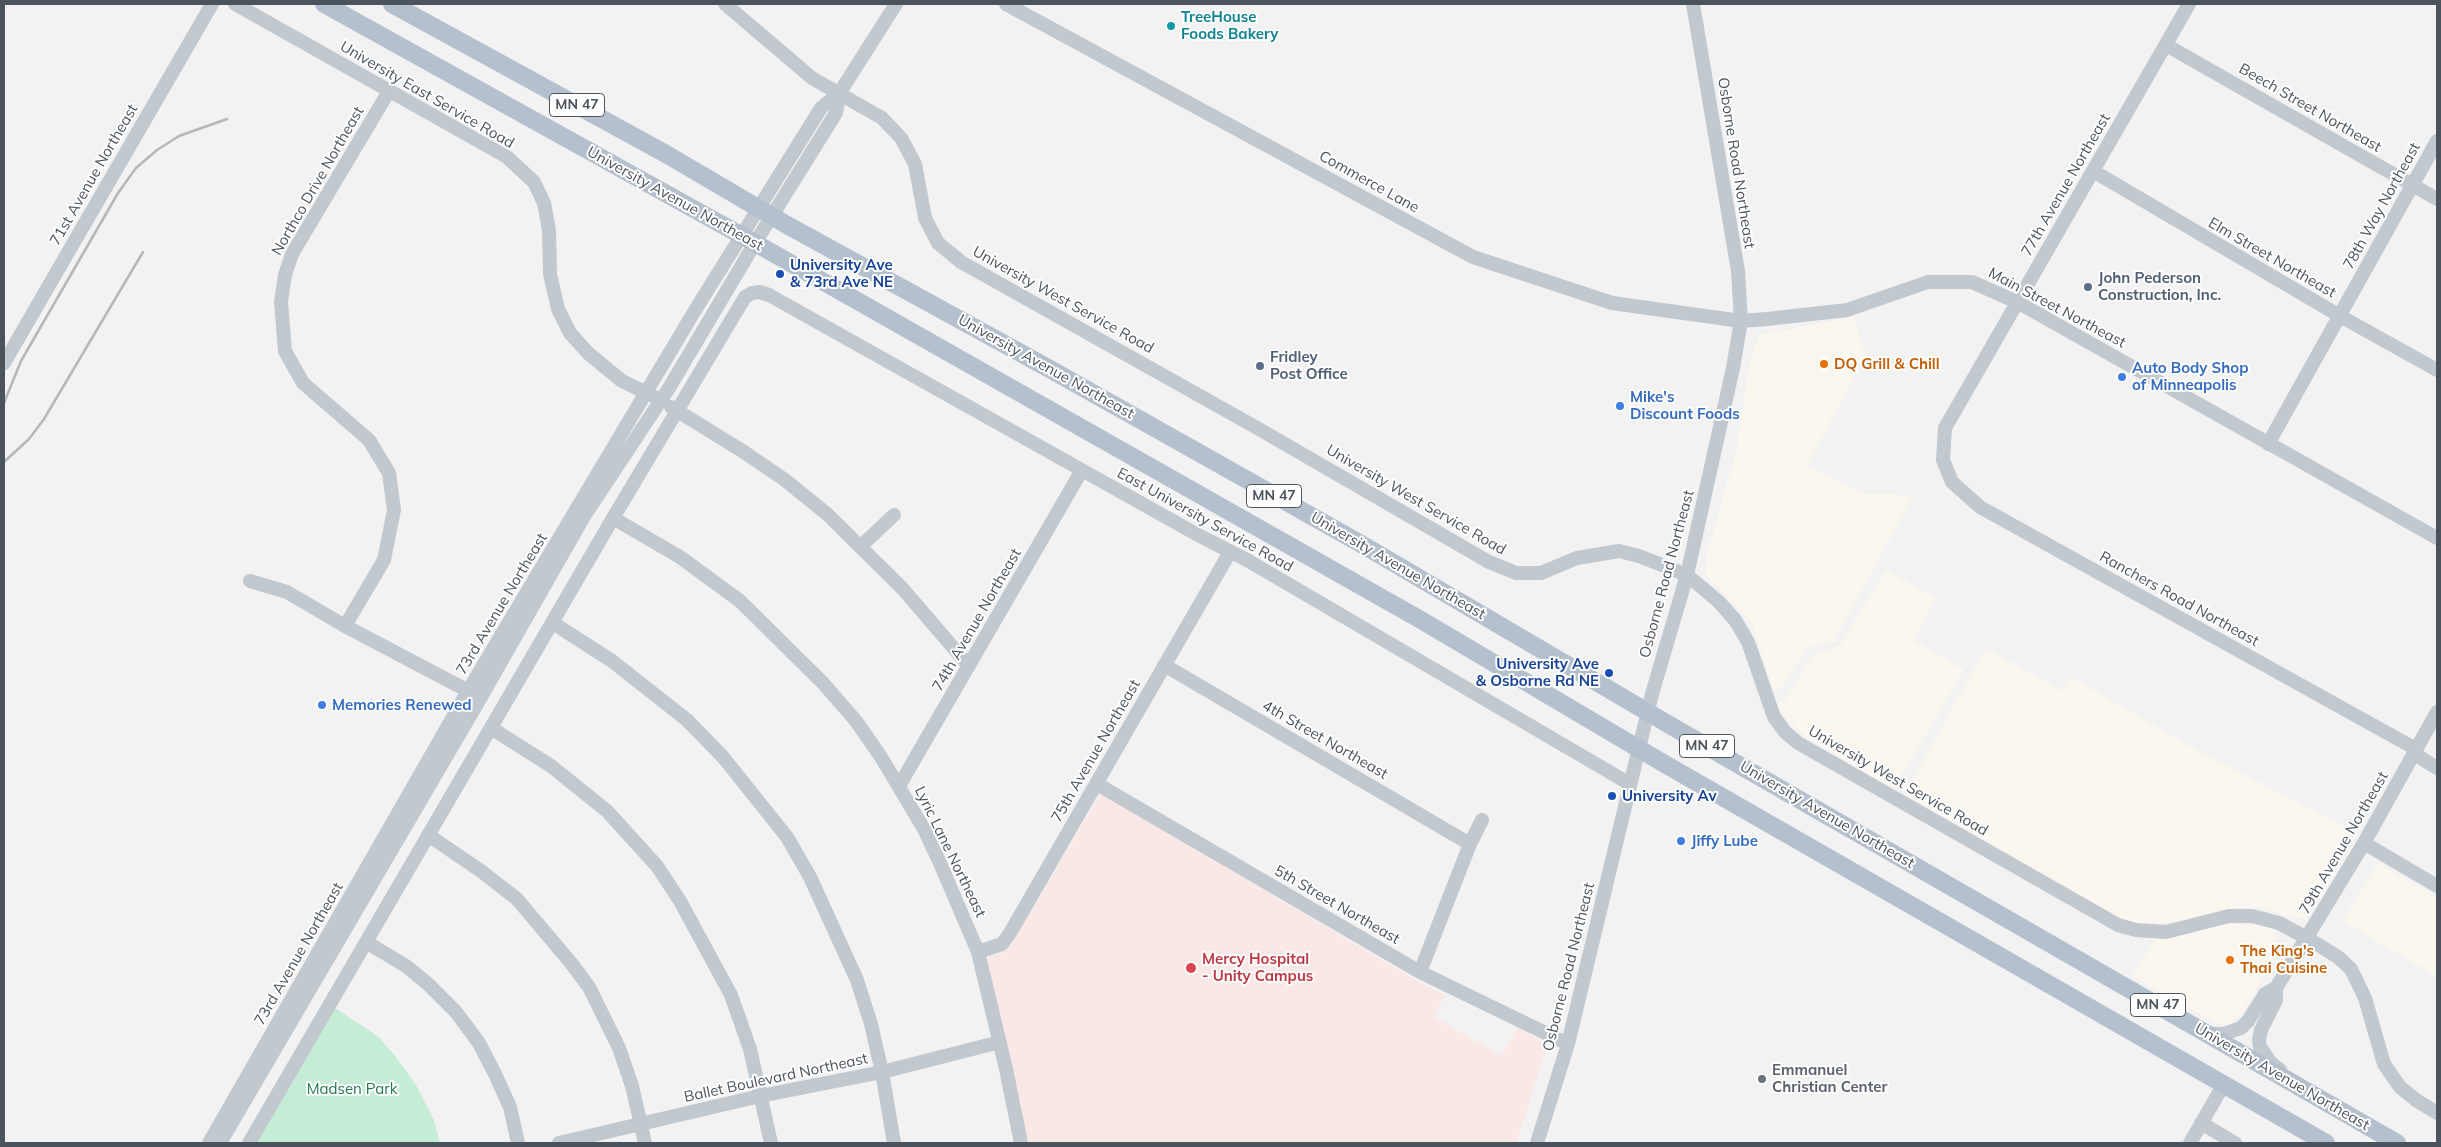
<!DOCTYPE html>
<html>
<head>
<meta charset="utf-8">
<style>
  body { margin:0 }
  #map { position:relative; width:2441px; height:1147px; overflow:hidden; background:#f3f2f2; font-family:Mulish,sans-serif }
  canvas { display:block }
  .frame { position:absolute; inset:0; border:5px solid #4b545d; pointer-events:none }
</style>
</head>
<body>
<div id="map">
<canvas width="2441" height="1147"></canvas>
<div class="frame"></div>
</div>
<script>
const g = document.querySelector('canvas').getContext('2d');
g.lineJoin = 'round';
function fill(path, color) { g.fillStyle = color; g.fill(path, 'evenodd'); }
const toPath = rows => new Path2D(rows.map(r => 'M' + r).join(''));
function stroke(path, color, width, dash) { g.strokeStyle = color; g.lineWidth = width; g.lineCap = dash ? 'butt' : 'round'; g.setLineDash(dash || []); g.stroke(path); }
function drawText(font, color, halo, rows, align = 'center') {
  g.font = font + ' Mulish,sans-serif'; g.lineWidth = 4; g.setLineDash([]); g.textBaseline = 'middle'; g.strokeStyle = halo; g.fillStyle = color; for (const [text, x, y, turn = 0] of rows) {
    g.save(); g.translate(x, y); g.rotate((+turn || 0) * Math.PI / 180); g.textAlign = isNaN(turn) ? turn : align; if (halo) g.strokeText(text, 0, 0); g.fillText(text, 0, 0); g.restore();
  }
}
fill(toPath([
  [1855,317,1865,356,1807,466,1863,494,1895,494,1912,498,1834,641,1807,648,1782,688,1773,689,1752,624,1706,574,1708,551,1737,447,1750,362,1759,335],
  [1886,570,1936,598,1913,640,1964,670,1894,789,1808,739,1785,717,1776,704,1786,699,1812,656,1840,645],
  [1991,651,2062,691,2071,677,2193,748,2357,833,2322,894,2305,918,2292,917,2260,907,2235,908,2173,922,2138,924,2119,917,1905,794,1982,655],
  [2378,863,2437,897,2437,977,2343,921],
  [2225,924,2269,926,2277,938,2277,952,2245,1008,2232,1023,2216,1023,2132,976,2157,937]
]), '#fbf7ee');
fill(toPath([
  [1101,793,1412,978,1445,995,1434,1017,1502,1056,1517,1028,1547,1044,1517,1143,1027,1143,986,958,1008,950]
]), '#f9e8e6');
fill(toPath([
  [335,1008,379,1037,395,1056,416,1085,434,1120,440,1143,256,1143]
]), '#c5ecd5');
stroke(toPath([
  [235,4,507,157,534,182,544,203,549,230,550,274,558,309,570,333,588,353,622,381,653,396],
  [725,4,812,78,882,118,901,138,915,164,925,218,938,243,961,262,1259,429,1489,562,1516,573,1541,573,1577,558,1619,551,1639,556,1687,575,1719,602,1735,620,1748,642,1774,717,1785,732,1798,743,2118,925,2136,930,2166,932,2229,916,2252,916,2279,923,2307,938,2338,957,2351,969,2365,998,2384,1064,2400,1087,2416,1100,2437,1113],
  [1006,4,1473,257,1612,303,1741,321,1767,319,1847,310,1928,282,1972,282,2017,302,2437,538],
  [2189,4,1945,428,1943,460,1952,482,1980,507,2416,749],
  [2166,45,2437,199],
  [2093,171,2340,316,2437,370],
  [4,363,212,4],
  [671,407,744,452,785,480,827,514,902,588,969,666],
  [2268,444,2437,141],
  [613,518,680,557,740,601,823,683,856,721,881,757,924,829,940,863,978,952,1006,1069,1021,1143],
  [861,546,894,515],
  [250,581,287,592,345,626,476,695],
  [553,623,612,661,687,720,723,757,787,837,810,877,857,980,871,1024,882,1072,894,1143],
  [345,626,384,560,394,510,389,473,369,440,303,383,285,351,281,302,285,275,292,254,389,91],
  [1164,665,1470,844],
  [491,728,551,766,607,811,657,866,680,901,731,995,750,1049,771,1143],
  [2413,753,2437,768],
  [1097,784,1420,972,1568,1044],
  [899,786,1082,470],
  [428,835,481,871,517,899,571,963,589,987,619,1048,632,1086,645,1143],
  [2364,843,2437,886],
  [366,942,406,966,428,984,456,1012,479,1043,495,1074,510,1107,518,1143],
  [978,952,1002,944,1010,933,1230,552],
  [1420,972,1470,844,1482,820],
  [2276,988,2276,1000,2261,1030,2259,1040,2260,1047,2270,1062,2280,1070],
  [2209,1034,2224,1034,2241,1028,2248,1021,2265,994,2276,988,2364,843,2437,712],
  [2201,1123,2235,1143],
  [209,1143,468,691,694,312,821,108,840,92,896,4],
  [220,1143,477,704,583,518,669,388,755,243,836,113,840,92],
  [249,1143,613,518,745,297,752,293,760,292,769,295,1198,535,1247,560,1630,784],
  [559,1143,760,1096,882,1072,1000,1042],
  [1537,1143,1568,1044,1652,694,1687,575,1733,368,1741,321,1738,271,1693,4],
  [2190,1143,2224,1084]
]), '#c1c8ce', 14);
stroke(toPath([
  [324,4,755,243,1421,620,1663,763,2326,1143],
  [392,4,666,154,787,225,1048,368,1363,545,1673,727,2397,1143]
]), '#b4c0cd', 18);
stroke(toPath([
  [4,403,21,361,118,193,136,168,157,150,179,136,227,119],
  [4,462,29,439,44,419,143,252]
]), '#b4b7bb', 2.5);
for (const [x, y, r, color] of [
  [1171,26,5,"#0f9aa8"],
  [780,274,5,"#1a4fb4"],
  [2088,287,5,"#5c6f8a"],
  [1824,364,5,"#e8710a"],
  [1260,366,5,"#5c6f8a"],
  [2122,377,5,"#3f7fe0"],
  [1620,406,5,"#3f7fe0"],
  [1609,673,5,"#1a4fb4"],
  [322,705,5,"#3f7fe0"],
  [1612,796,5,"#1a4fb4"],
  [1681,841,5,"#3f7fe0"],
  [2230,960,5,"#e8710a"],
  [1191,968,6,"#e0444e"],
  [1762,1079,5,"#6b7280"]
]) { const dot = new Path2D(); dot.arc(x, y, r, 0, 2 * Math.PI); g.fillStyle = color; g.fill(dot); stroke(dot, '#fff', 2); }
for (const [x, y, w] of [
  [577,105,55],
  [1274,496,55],
  [1707,746,55],
  [2158,1005,55]
]) { const box = new Path2D(); box.roundRect(x - w / 2, y - 11.5, w, 23, 4); g.fillStyle = '#fff'; g.fill(box); stroke(box, '#4b545d', 1); }
drawText('bold 14px', '#4b545d', null, [
  ["MN 47",577,105],
  ["MN 47",1274,496],
  ["MN 47",1707,746],
  ["MN 47",2158,1005]
]);
drawText('bold 15px', '#0d838f', '#fff', [
  ["TreeHouse",1181,17],
  ["Foods Bakery",1181,34]
], 'left');
drawText('15px', '#4b545d', '#fff', [
  ["University East Service Road",427,95,30],
  ["Beech Street Northeast",2310,108,30],
  ["Osborne Road Northeast",1736,163,81],
  ["71st Avenue Northeast",94,175,-60],
  ["Northco Drive Northeast",318,181,-60],
  ["Commerce Lane",1369,182,29],
  ["77th Avenue Northeast",2066,185,-60],
  ["University Avenue Northeast",675,199,29],
  ["78th Way Northeast",2382,206,-61],
  ["Elm Street Northeast",2272,258,30],
  ["University West Service Road",1063,300,29],
  ["Main Street Northeast",2057,308,28],
  ["University Avenue Northeast",1046,367,29],
  ["University West Service Road",1416,500,30],
  ["East University Service Road",1205,520,29],
  ["University Avenue Northeast",1398,566,30],
  ["Osborne Road Northeast",1667,574,-75],
  ["Ranchers Road Northeast",2179,599,29],
  ["73rd Avenue Northeast",502,604,-59],
  ["74th Avenue Northeast",977,620,-60],
  ["4th Street Northeast",1325,740,30],
  ["75th Avenue Northeast",1096,751,-60],
  ["University West Service Road",1898,781,30],
  ["University Avenue Northeast",1827,815,30],
  ["79th Avenue Northeast",2344,843,-60],
  ["Lyric Lane Northeast",950,852,64],
  ["5th Street Northeast",1337,905,30],
  ["73rd Avenue Northeast",299,954,-60],
  ["Osborne Road Northeast",1569,967,-76],
  ["University Avenue Northeast",2282,1077,30],
  ["Ballet Boulevard Northeast",776,1078,-12]
]);
drawText('bold 15px', '#164399', '#fff', [
  ["University Ave",790,265],
  ["& 73rd Ave NE",790,282],
  ["University Ave",1599,664,"right"],
  ["& Osborne Rd NE",1599,681,"right"],
  ["University Av",1622,796]
], 'left');
drawText('bold 15px', '#4e5e75', '#fff', [
  ["John Pederson",2098,278],
  ["Construction, Inc.",2098,295],
  ["Fridley",1270,357],
  ["Post Office",1270,374]
], 'left');
drawText('bold 15px', '#c56008', '#fff', [
  ["DQ Grill & Chill",1834,364],
  ["The King's",2240,951],
  ["Thai Cuisine",2240,968]
], 'left');
drawText('bold 15px', '#366cbe', '#fff', [
  ["Auto Body Shop",2132,368],
  ["of Minneapolis",2132,385],
  ["Mike's",1630,397],
  ["Discount Foods",1630,414],
  ["Memories Renewed",332,705],
  ["Jiffy Lube",1691,841]
], 'left');
drawText('bold 15px', '#be3a42', '#fff', [
  ["Mercy Hospital",1202,959],
  ["- Unity Campus",1202,976]
], 'left');
drawText('bold 15px', '#5b616d', '#fff', [
  ["Emmanuel",1772,1070],
  ["Christian Center",1772,1087]
], 'left');
drawText('15px', '#21794f', '#fff', [
  ["Madsen Park",352,1089]
]);
</script>
</body>
</html>
